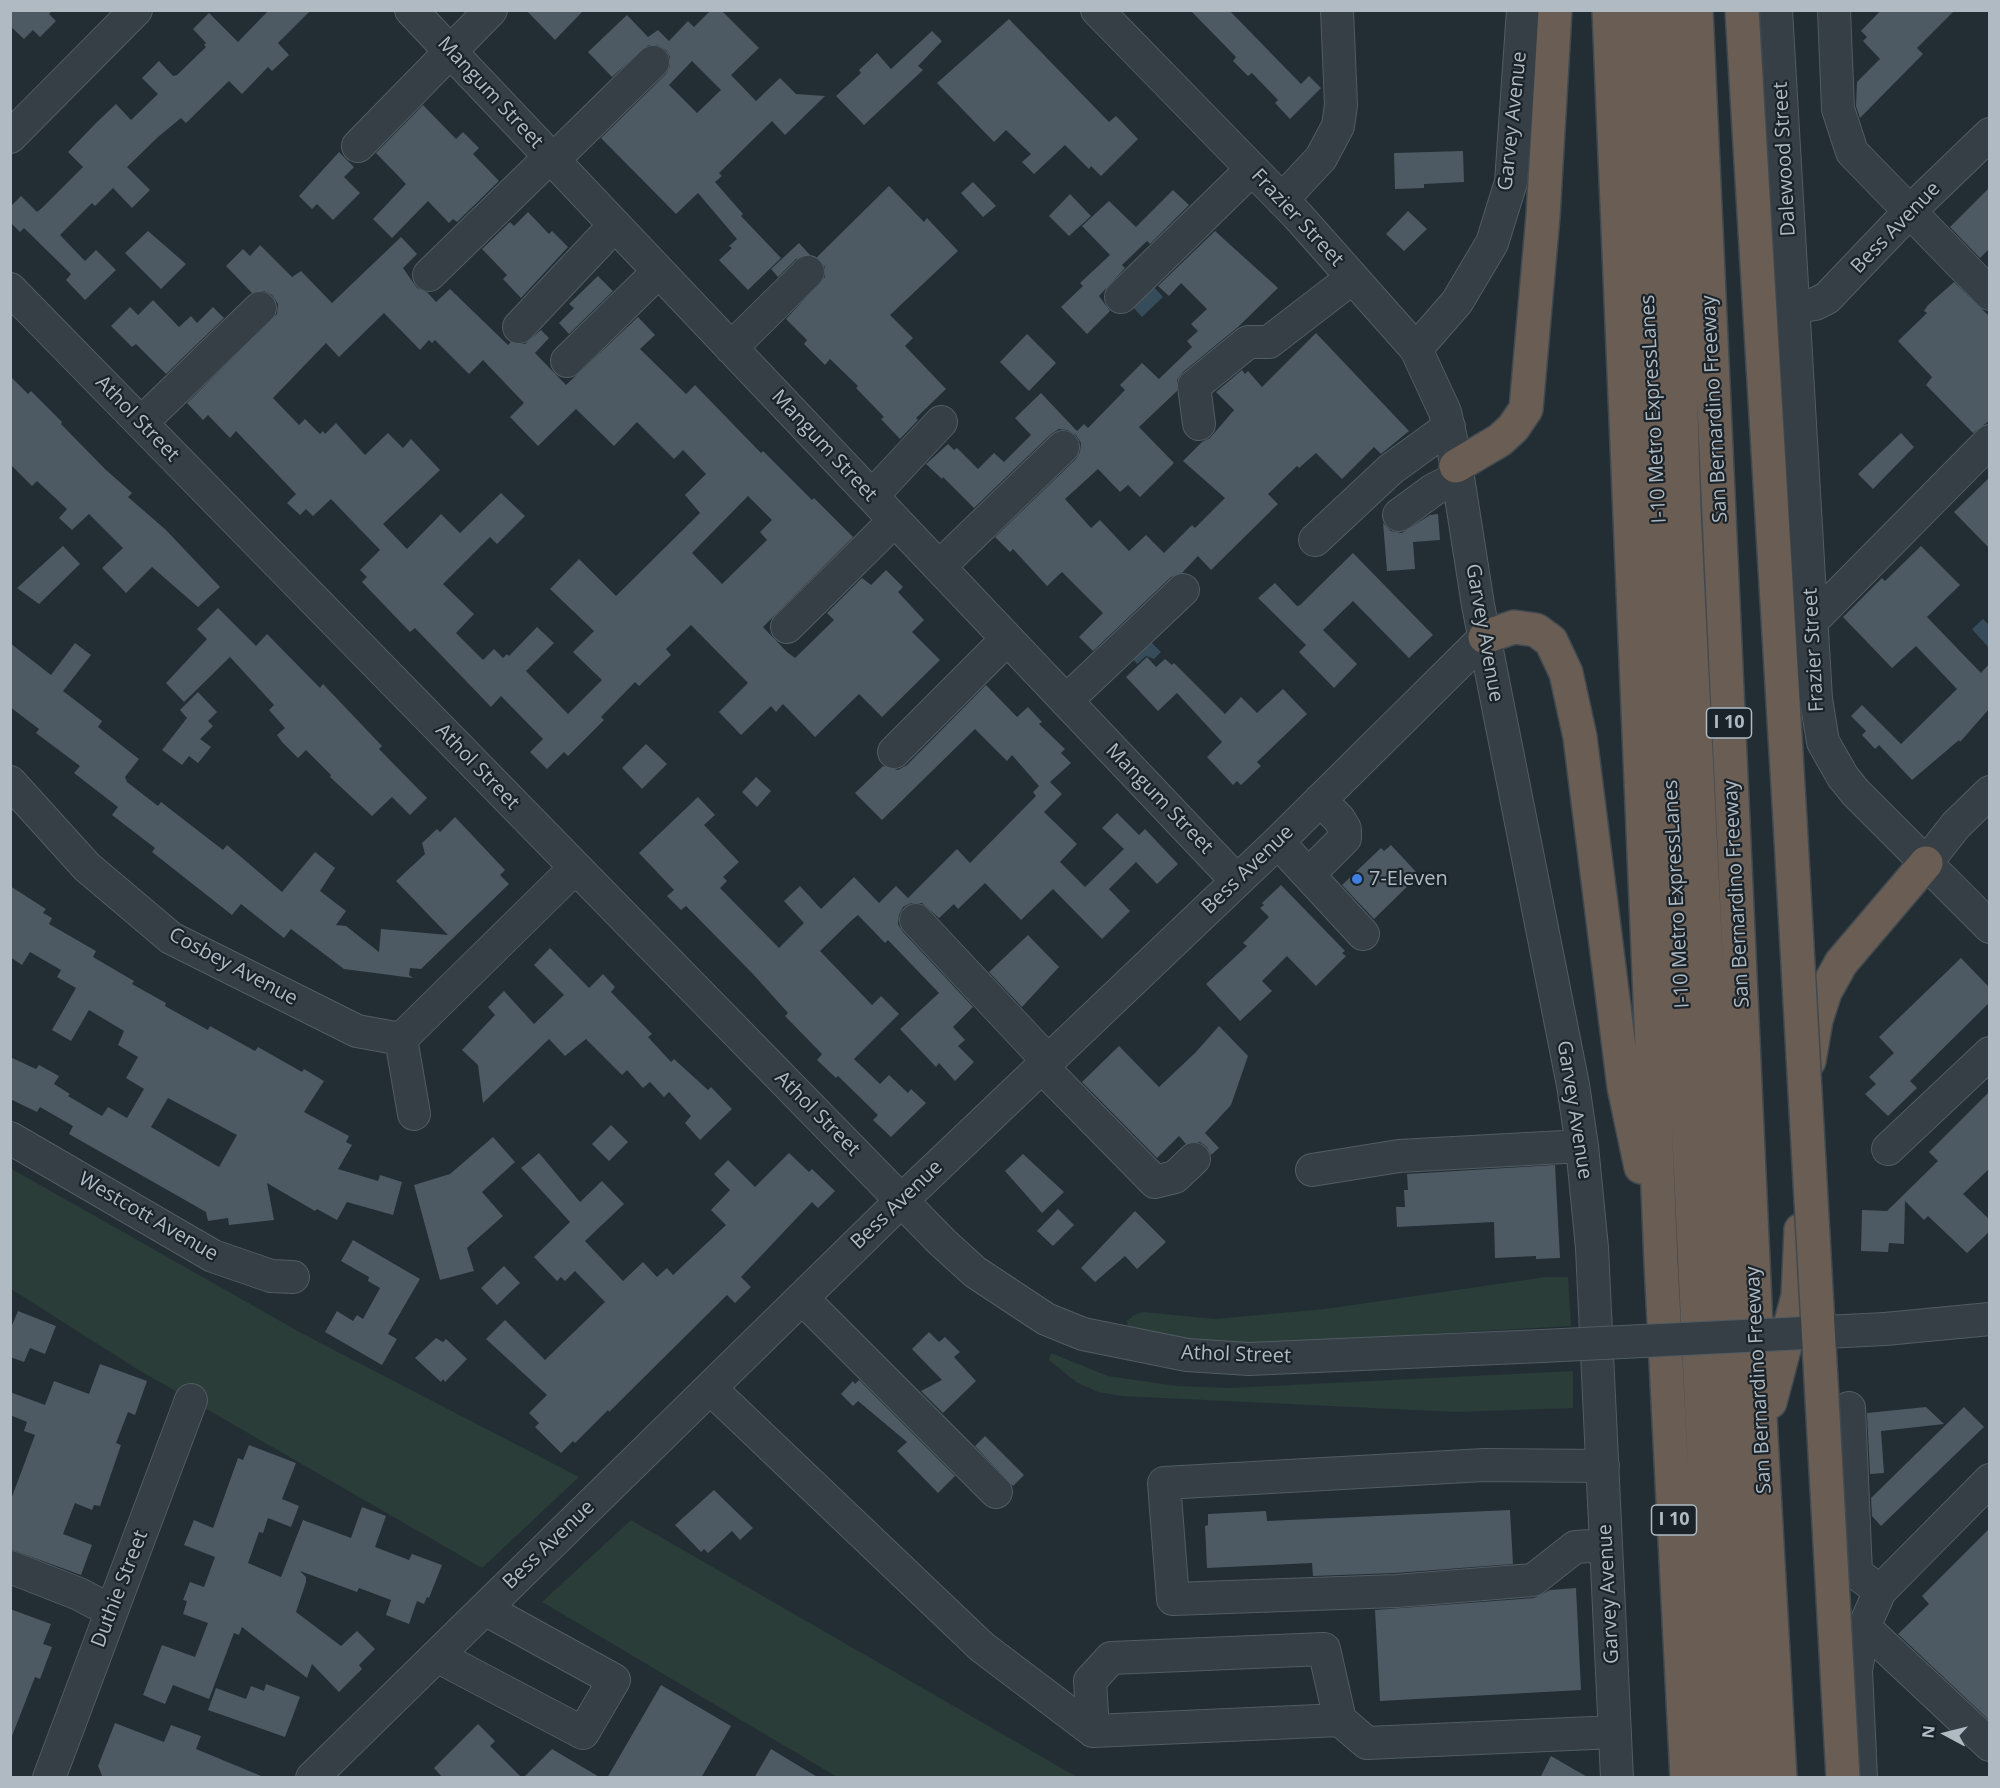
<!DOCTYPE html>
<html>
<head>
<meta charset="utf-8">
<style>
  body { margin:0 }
  #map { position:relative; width:2000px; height:1788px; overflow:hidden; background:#222d34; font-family:"Open Sans",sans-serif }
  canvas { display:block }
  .frame { position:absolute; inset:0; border:12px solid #afbac2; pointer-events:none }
  .north { position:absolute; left:1916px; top:1704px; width:60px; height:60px; -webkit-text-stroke:4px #1b232a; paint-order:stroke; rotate:277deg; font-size:16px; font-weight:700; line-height:24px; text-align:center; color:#afbac2 }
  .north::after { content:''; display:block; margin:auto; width:21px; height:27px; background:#afbac2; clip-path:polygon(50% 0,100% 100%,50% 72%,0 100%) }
</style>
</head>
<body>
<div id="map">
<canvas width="2000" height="1788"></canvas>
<div class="frame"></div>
<div class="north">N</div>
</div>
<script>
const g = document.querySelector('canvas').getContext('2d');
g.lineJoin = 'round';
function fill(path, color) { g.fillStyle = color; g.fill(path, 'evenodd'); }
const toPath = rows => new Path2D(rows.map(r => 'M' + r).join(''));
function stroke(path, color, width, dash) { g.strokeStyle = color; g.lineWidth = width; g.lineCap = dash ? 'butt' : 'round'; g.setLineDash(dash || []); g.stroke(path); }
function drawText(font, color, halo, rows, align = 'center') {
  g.font = font + ' "Open Sans",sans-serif'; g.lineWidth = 4.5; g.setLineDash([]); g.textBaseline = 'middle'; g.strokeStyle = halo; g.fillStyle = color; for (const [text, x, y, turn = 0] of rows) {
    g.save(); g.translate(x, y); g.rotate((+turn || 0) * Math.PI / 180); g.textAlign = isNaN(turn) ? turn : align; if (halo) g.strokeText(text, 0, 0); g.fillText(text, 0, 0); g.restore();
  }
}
fill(toPath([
  [10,1168,305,1335,579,1477,482,1568,137,1369,11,1289],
  [1546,1277,1568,1277,1571,1326,1213,1346,1129,1332,1127,1321,1134,1315,1143,1312,1215,1319,1325,1309],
  [1051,1353,1108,1376,1177,1386,1230,1388,1573,1371,1573,1408,1456,1412,1121,1396,1098,1392,1076,1382,1049,1360],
  [631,1520,1077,1777,837,1777,542,1602]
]), '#2a3d39');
fill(toPath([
  [1153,286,1163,297,1142,317,1132,306],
  [1983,619,1989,625,1989,648,1972,629],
  [1151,642,1161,652,1154,659,1146,656,1137,664,1131,657]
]), '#374c5a');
fill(toPath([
  [10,10,53,10,49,14,56,21,40,37,33,30,24,39,10,26],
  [269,10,311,10,278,43,289,55,272,71,268,67,242,94,229,81,186,123,181,118,158,137,127,167,150,190,132,208,113,188,95,206,92,203,60,235,85,261,96,250,116,270,85,300,66,280,71,274,24,228,20,232,10,222,10,207,21,196,37,212,42,208,83,167,68,152,97,122,116,104,131,120,158,94,142,78,159,61,173,76,177,75,206,47,204,45,206,43,193,29,209,13,238,42],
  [526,10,584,10,555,40],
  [711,10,721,10,759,48,731,75,756,101,780,78,796,94,825,96,785,135,772,121,719,173,722,176,715,182,743,214,741,216,781,258,748,290,719,260,732,248,729,246,737,239,698,193,676,214,601,138,666,74,670,66,670,57,666,50,657,45,648,45,612,77,588,52,627,15,648,37,658,30,669,41,688,21,694,27],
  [692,61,721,90,697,113,669,85],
  [1190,10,1229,10,1301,84,1309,76,1321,88,1290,119,1275,103,1278,100,1252,73,1248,76,1233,61,1236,57],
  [1881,10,1955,10,1917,48,1923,54,1860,118,1856,106,1857,82,1880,59,1863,41,1867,37,1861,31],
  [1009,19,1109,122,1116,116,1138,139,1101,176,1091,166,1089,169,1065,145,1034,174,1022,162,1031,154,1006,130,994,142,937,83],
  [932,31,942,41,918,66,923,70,864,125,836,96,861,73,859,70,877,53,891,69],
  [423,105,456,139,463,132,479,148,473,154,499,181,457,222,453,219,449,223,428,201,392,238,373,219,406,184,376,153],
  [1463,151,1464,182,1424,184,1424,188,1395,189,1394,153],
  [339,152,354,167,344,177,360,193,333,220,317,204,312,209,299,196],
  [973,182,996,206,983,217,961,193],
  [889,186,924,222,927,218,958,251,890,315,913,338,905,346,946,389,916,418,918,420,900,439,881,419,884,417,856,388,858,386,830,359,825,365,804,344,807,340,786,319,825,277,825,267,817,257],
  [1989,188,1989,249,1980,258,1950,227],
  [1173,190,1189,205,1150,244,1147,241,1122,265,1125,268,1099,296,1110,311,1087,334,1061,307,1083,286,1080,283,1110,255,1082,226,1109,201,1136,227],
  [1070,194,1091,216,1069,236,1049,216],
  [1408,211,1427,229,1404,251,1386,234],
  [528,212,549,234,552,231,568,247,521,298,503,279,507,275,482,249,510,222,514,226],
  [148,231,186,264,161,289,125,253],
  [1215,231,1278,288,1238,327,1183,372,1177,380,1177,391,1139,427,1174,463,1140,497,1128,485,1120,492,1098,469,1065,499,1091,528,1100,520,1129,551,1146,535,1164,553,1192,525,1195,528,1225,498,1183,461,1202,442,1210,438,1234,410,1216,392,1242,370,1245,374,1248,371,1262,387,1316,333,1409,431,1381,454,1374,447,1342,479,1316,453,1299,468,1297,466,1268,494,1278,504,1211,570,1198,556,1182,573,1171,577,1093,651,1079,637,1103,613,1062,572,1047,586,1013,549,1010,552,995,537,1076,459,1080,452,1081,443,1076,435,1067,430,1059,429,1051,434,974,508,943,477,942,479,926,464,948,444,954,450,957,448,978,469,994,453,1004,462,1031,435,1015,418,1041,393,1077,431,1084,424,1088,428,1125,390,1120,385,1142,363,1159,379,1192,347,1187,341,1198,331,1191,324,1207,309,1181,283,1169,296,1158,286],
  [401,237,417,254,403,268,417,288,427,292,436,302,450,289,508,345,511,342,525,344,541,330,549,338,535,353,566,385,638,317,655,335,640,349,686,394,695,385,761,453,763,451,812,500,814,498,853,537,763,627,787,652,795,658,834,620,827,613,862,578,871,585,886,570,903,587,898,592,924,620,912,632,940,660,882,717,859,694,815,737,783,704,776,712,771,706,741,735,719,712,748,683,691,625,666,649,671,655,639,686,635,682,601,717,604,720,568,756,564,752,547,769,530,752,543,739,501,696,491,707,415,628,410,632,362,582,367,577,360,570,380,550,331,499,313,516,306,509,300,515,287,503,296,494,236,431,230,438,208,415,203,420,187,403,277,314,278,304,272,295,264,291,252,293,226,266,243,249,250,256,260,245,292,277,301,271,332,303],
  [384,313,420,350,429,340,432,343,435,340,469,374,483,360,524,403,510,417,538,446,576,409,614,446,637,422,674,459,683,450,706,474,685,495,700,513,616,596,579,559,550,589,594,631,573,652,602,680,568,714,526,671,554,643,537,627,509,656,507,654,503,658,494,649,483,660,456,633,474,614,443,584,490,537,497,544,525,516,501,493,460,533,441,514,407,549,383,524,440,470,411,439,403,448,388,433,365,455,336,423,325,434,323,431,320,434,305,419,299,425,273,398,326,343,339,357],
  [748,496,772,520,760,532,767,540,722,584,692,553],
  [799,243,810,255,796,259,778,277,771,269],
  [598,276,613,291,569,334,559,323,574,308,569,304],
  [1954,282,1989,316,1989,421,1973,433,1926,385,1932,377,1898,341,1927,313,1924,311,1928,305],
  [153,300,179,327,191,316,197,323,213,307,224,318,166,374,136,344,132,347,111,326,130,307,138,315],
  [1027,334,1056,363,1029,391,1000,362],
  [10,376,28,394,31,391,62,422,61,424,105,469,132,493,128,497,166,530,220,587,198,607,152,567,126,593,102,568,123,548,89,514,72,530,59,518,67,509,37,481,32,486,10,464],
  [1901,433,1914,447,1873,489,1858,474],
  [1989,478,1989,548,1954,512],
  [1438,514,1440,540,1413,542,1415,569,1387,571,1383,523,1391,531,1402,533,1430,515],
  [63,546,80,564,39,604,17,588],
  [1921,546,1960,585,1927,617,1981,673,1989,664,1989,709,1960,742,1959,740,1912,780,1879,745,1875,749,1862,735,1866,731,1851,716,1862,705,1901,744,1957,689,1916,646,1892,668,1843,617,1882,578,1885,581],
  [1353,553,1433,635,1409,658,1353,601,1323,630,1357,664,1334,688,1299,652,1306,645,1258,598,1275,583,1297,606,1300,605],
  [218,608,256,646,267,634,320,688,323,684,382,746,379,749,427,798,410,815,392,797,372,816,330,777,331,775,306,750,298,758,282,742,277,735,285,728,269,710,274,705,230,657,184,702,166,683,207,639,197,629],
  [10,643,51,675,75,643,91,655,63,691,102,721,98,727,139,759,125,777,127,782,158,806,161,802,223,850,227,845,282,892,315,852,335,868,320,891,346,911,336,925,346,926,379,952,381,929,448,935,396,881,425,854,422,843,437,829,440,832,455,817,505,870,500,875,509,884,421,969,410,968,409,975,413,978,344,969,291,929,284,938,241,904,232,915,152,852,155,848,112,815,118,807,74,773,80,766,36,733,39,729,10,707],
  [1147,657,1156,667,1165,659,1172,665,1174,663,1225,714,1241,697,1257,713,1283,689,1307,714,1257,762,1261,766,1241,785,1237,781,1233,785,1207,757,1222,742,1177,693,1158,711,1126,677],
  [986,685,1017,717,1028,707,1042,722,1039,724,1065,749,1061,753,1071,763,1050,782,1062,794,1044,812,1077,844,1060,862,1085,887,1124,849,1102,828,1117,813,1139,835,1145,829,1178,864,1157,884,1136,862,1109,889,1130,911,1102,939,1053,889,1021,920,985,883,958,909,954,904,939,918,922,903,911,903,903,907,899,915,898,924,903,932,973,1007,953,1027,965,1040,958,1046,974,1062,955,1081,939,1063,936,1067,900,1029,939,993,888,940,885,943,858,915,852,920,820,951,872,1005,881,996,899,1014,854,1059,880,1084,889,1075,908,1093,911,1089,926,1103,891,1137,873,1120,878,1115,838,1076,836,1078,817,1060,822,1054,785,1016,788,1013,753,974,686,906,681,910,667,896,674,890,639,853,698,797,715,815,704,825,739,862,723,877,727,881,720,888,779,948,804,923,784,901,800,886,821,909,854,877,879,903,896,886,908,898,957,849,970,863,1036,796,1033,792,1039,786,1012,755,1007,761,975,729,882,820,855,793,883,766,898,770,907,765],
  [198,692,217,712,208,721,213,726,200,739,211,747,198,763,189,756,182,765,162,750,187,718,180,710],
  [646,744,667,764,642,789,622,768],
  [756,777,771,791,757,807,742,792],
  [1391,845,1419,875,1374,919,1342,885,1381,848,1384,851],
  [1281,885,1345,951,1342,953,1346,956,1316,986,1287,956,1262,981,1272,991,1240,1021,1206,984,1247,946,1243,943,1269,917,1260,908,1264,905,1262,903],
  [10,886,46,909,43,913,52,918,49,924,96,951,93,957,134,981,132,984,166,1003,165,1006,208,1030,210,1026,255,1051,258,1047,302,1072,304,1069,324,1081,304,1112,349,1136,346,1142,352,1145,338,1169,378,1181,380,1175,402,1182,393,1215,347,1202,337,1220,317,1209,315,1211,267,1183,274,1220,229,1225,228,1218,208,1221,206,1212,69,1134,73,1126,40,1107,37,1112,10,1099,10,1057,36,1069,39,1065,59,1076,54,1084,70,1094,68,1096,102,1116,108,1107,127,1118,144,1089,126,1078,138,1057,118,1045,124,1031,89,1010,71,1041,52,1030,76,988,57,977,61,970,30,952,22,965,10,957],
  [168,1098,237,1135,219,1167,151,1127],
  [1028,935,1059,967,1022,1007,989,972],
  [550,948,589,988,603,974,615,987,611,992,652,1034,648,1037,671,1062,674,1059,708,1090,711,1087,732,1109,700,1140,685,1123,691,1116,669,1092,664,1097,650,1082,643,1088,627,1070,622,1075,586,1039,565,1056,549,1039,483,1103,478,1065,462,1050,495,1015,488,1007,504,991,534,1024,564,995,534,965],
  [1961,958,1989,987,1989,1003,1910,1081,1917,1088,1888,1116,1865,1094,1876,1084,1869,1077,1894,1053,1879,1037],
  [1219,1026,1248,1056,1231,1105,1205,1133,1219,1148,1211,1155,1207,1147,1200,1142,1186,1144,1179,1136,1157,1158,1082,1082,1119,1046,1159,1087,1196,1052],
  [1989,1092,1989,1169,1963,1194,1989,1219,1989,1232,1967,1253,1928,1216,1924,1220,1905,1201,1904,1244,1889,1243,1888,1252,1861,1251,1862,1210,1887,1211,1938,1161,1929,1152],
  [611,1125,628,1142,609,1161,592,1144],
  [493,1137,515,1162,482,1192,503,1216,467,1248,474,1271,440,1280,414,1185,450,1174],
  [539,1153,580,1202,602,1181,624,1204,585,1241,623,1281,643,1262,657,1277,667,1268,673,1275,726,1225,711,1210,730,1190,714,1174,728,1160,755,1187,789,1153,809,1172,812,1169,835,1191,818,1208,812,1202,741,1277,751,1287,735,1303,727,1295,609,1412,608,1410,575,1443,573,1441,561,1453,535,1427,539,1423,529,1413,547,1395,486,1339,505,1320,545,1360,605,1302,575,1271,565,1281,561,1277,557,1281,534,1257,570,1222,521,1168],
  [1023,1154,1064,1192,1042,1213,1005,1171],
  [1555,1165,1560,1258,1536,1259,1536,1256,1495,1258,1494,1222,1397,1227,1396,1207,1405,1207,1404,1190,1408,1190,1407,1174],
  [1058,1209,1074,1225,1053,1246,1037,1231],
  [1135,1211,1166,1242,1137,1269,1125,1256,1095,1282,1081,1268],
  [353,1240,420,1279,388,1334,397,1339,382,1365,325,1332,337,1311,353,1321,357,1315,363,1319,380,1288,368,1281,369,1277,341,1261],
  [504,1266,520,1283,497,1305,481,1288],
  [18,1311,56,1326,45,1354,30,1348,24,1362,10,1357,10,1330],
  [929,1332,939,1342,945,1337,960,1352,954,1357,976,1381,943,1413,921,1391,942,1380,912,1349],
  [436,1338,443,1342,446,1339,467,1359,445,1382,443,1379,441,1382,415,1358],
  [100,1364,147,1381,135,1415,128,1412,116,1443,121,1445,100,1506,94,1505,92,1510,75,1503,63,1534,92,1545,81,1575,10,1549,10,1502,35,1435,24,1431,27,1422,10,1415,10,1392,45,1405,54,1381,89,1394],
  [859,1380,955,1476,938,1493,897,1451,907,1442,858,1401,853,1406,841,1394,853,1381,855,1384],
  [1926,1407,1944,1424,1881,1431,1884,1473,1870,1474,1867,1413],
  [1964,1407,1984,1427,1881,1526,1872,1516,1871,1498],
  [985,1436,1024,1475,1013,1486,975,1446],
  [249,1445,296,1463,282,1499,299,1506,291,1527,268,1518,263,1533,259,1532,248,1563,281,1577,303,1520,351,1538,362,1507,386,1516,375,1547,409,1560,412,1554,442,1565,429,1598,427,1597,424,1604,417,1601,409,1624,386,1615,391,1600,359,1588,357,1592,300,1571,306,1577,306,1582,296,1612,341,1646,357,1631,375,1649,359,1665,362,1669,339,1692,312,1664,307,1678,242,1627,239,1635,234,1633,209,1699,173,1685,165,1704,143,1695,162,1645,195,1657,208,1623,183,1614,187,1601,183,1600,190,1582,204,1587,215,1557,184,1545,194,1520,213,1528,238,1458,243,1460],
  [714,1490,753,1528,740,1540,732,1531,708,1553,704,1549,701,1552,675,1525],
  [1510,1510,1513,1564,1395,1573,1313,1576,1312,1563,1207,1568,1205,1526,1208,1525,1208,1514,1266,1511,1267,1521],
  [1989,1529,1989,1720,1898,1634,1929,1604,1922,1596],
  [1576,1588,1581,1690,1380,1701,1375,1610,1534,1598,1550,1590],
  [10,1609,51,1624,43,1644,52,1647,40,1679,35,1677,12,1736],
  [266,1684,300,1697,285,1737,208,1710,216,1688,246,1699,251,1686,264,1691],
  [661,1685,731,1726,701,1778,607,1778],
  [115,1723,164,1742,171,1725,201,1736,196,1749,266,1778,103,1778,98,1766],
  [478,1724,495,1741,490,1746,522,1778,443,1778,434,1768],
  [552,1749,601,1778,523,1778],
  [771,1749,819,1778,754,1778],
  [1551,1756,1589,1778,1540,1778]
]), '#4d5a63');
const minor = toPath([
  [411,10,1237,881],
  [1097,10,1297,215,1416,349,1445,412,1454,452,1478,605,1573,1085,1582,1146,1592,1248,1617,1778],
  [1776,10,1816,699,1823,742,1843,777,1856,793,1990,927],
  [1834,10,1838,109,1852,152,1990,294],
  [10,137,136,10],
  [358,146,491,10],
  [553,160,653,62],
  [1282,200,1321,158,1338,126,1341,105,1337,10],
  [429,275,550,157],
  [10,289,942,1242,975,1272,1046,1319,1083,1334,1187,1355,1249,1359,1542,1346],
  [1121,297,1252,169],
  [1795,307,1815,304,1827,298,1910,211,1990,134],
  [519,327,615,225],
  [731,348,808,272],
  [1416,349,1457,302,1492,243,1511,182,1523,10],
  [567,361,658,272],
  [141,423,260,308],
  [1199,424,1194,386,1248,342,1269,342,1352,278],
  [872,496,941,422],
  [1399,515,1433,490,1458,477],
  [1315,540,1391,469,1449,427],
  [939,567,1063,447],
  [1812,621,1990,441],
  [787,627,895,520],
  [1066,701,1183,590],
  [894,752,1007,639],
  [10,782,87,867,171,938,357,1031,401,1039,414,1114],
  [1278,842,1363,934],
  [1926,863,1956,825,1990,792],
  [1309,874,1345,838,1345,829,1339,819,1320,800],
  [916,920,1048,1061],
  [401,1039,575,868],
  [1042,1067,1155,1182,1175,1177,1194,1159],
  [10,1138,213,1256,271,1276,293,1277],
  [1888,1149,1990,1053],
  [1312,1170,1399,1156,1582,1146],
  [802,1298,996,1492],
  [1885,1329,1990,1319],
  [710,1388,982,1647,1093,1731],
  [1849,1408,1856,1573,1880,1591],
  [1603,1466,1484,1465,1164,1483,1173,1599,1396,1591,1533,1580,1575,1547,1606,1545],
  [10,1567,79,1594,111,1611],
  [1864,1627,1990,1745],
  [437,1656,583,1733,614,1680,485,1609],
  [1340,1720,1324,1649,1111,1658,1090,1681,1093,1731,1340,1720,1367,1743,1615,1732],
  [49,1778,191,1400],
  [312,1778,902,1200,1278,842,1485,637],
  [1861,1778,1856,1670,1864,1627,1880,1591,1990,1480]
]);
const highway = toPath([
  [1609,10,1661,1262,1687,1778],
  [1636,10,1719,1778],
  [1669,10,1684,511,1734,1521,1750,1778],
  [1696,10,1761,1436,1780,1778],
  [1742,10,1790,820],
  [1456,466,1500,440,1513,428,1526,409,1543,216,1555,10],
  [1485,637,1514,627,1536,630,1551,641,1566,673,1580,737,1624,1087,1641,1167],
  [1809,1061,1816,1020,1825,992,1841,963,1926,863],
  [1770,1402,1798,1296,1801,1230]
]);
stroke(minor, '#525c63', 34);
stroke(highway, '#404950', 36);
stroke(minor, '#353f45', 32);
stroke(highway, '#6a5d53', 33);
const minorBridge = toPath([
  [1542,1346,1885,1329]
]);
const highwayBridge = toPath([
  [1790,820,1843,1778]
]);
stroke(minorBridge, '#525c63', 34, []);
stroke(highwayBridge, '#404950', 36, []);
stroke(minorBridge, '#353f45', 32);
stroke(highwayBridge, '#6a5d53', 33);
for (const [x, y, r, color] of [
  [1357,879,6,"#3f7fe0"]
]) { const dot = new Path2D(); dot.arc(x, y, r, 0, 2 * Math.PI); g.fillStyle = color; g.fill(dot); stroke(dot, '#1b232a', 2); }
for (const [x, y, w] of [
  [1729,723,45],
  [1674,1520,45]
]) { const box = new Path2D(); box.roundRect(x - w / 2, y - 15, w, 30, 4.5); g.fillStyle = '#1b232a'; g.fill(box); stroke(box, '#afbac2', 1.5); }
drawText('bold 18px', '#afbac2', null, [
  ["I 10",1729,723],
  ["I 10",1674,1520]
]);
drawText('20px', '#afbac2', '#1b232a', [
  ["Mangum Street",490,93,47],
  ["Garvey Avenue",1513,121,-84],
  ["Dalewood Street",1785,159,-93],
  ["Frazier Street",1297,218,47],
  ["Bess Avenue",1896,228,-46],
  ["I-10 Metro ExpressLanes",1654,409,-93],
  ["San Bernardino Freeway",1715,409,-93],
  ["Athol Street",137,419,46],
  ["Mangum Street",824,446,47],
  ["Garvey Avenue",1484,633,80],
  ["Frazier Street",1814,650,-93],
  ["Athol Street",477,767,46],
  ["Mangum Street",1159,799,46],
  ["Bess Avenue",1248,870,-44],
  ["I-10 Metro ExpressLanes",1677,894,-93],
  ["San Bernardino Freeway",1737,894,-93],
  ["Cosbey Avenue",233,967,28],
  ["Garvey Avenue",1574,1110,81],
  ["Athol Street",817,1114,45],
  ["Bess Avenue",897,1205,-44],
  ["Westcott Avenue",148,1217,30],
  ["Athol Street",1236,1355,2],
  ["San Bernardino Freeway",1759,1380,-93],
  ["Bess Avenue",549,1545,-44],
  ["Duthie Street",120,1589,-69],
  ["Garvey Avenue",1609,1594,-93]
]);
drawText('20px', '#afbac2', '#1b232a', [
  ["7-Eleven",1369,879]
], 'left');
</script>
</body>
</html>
